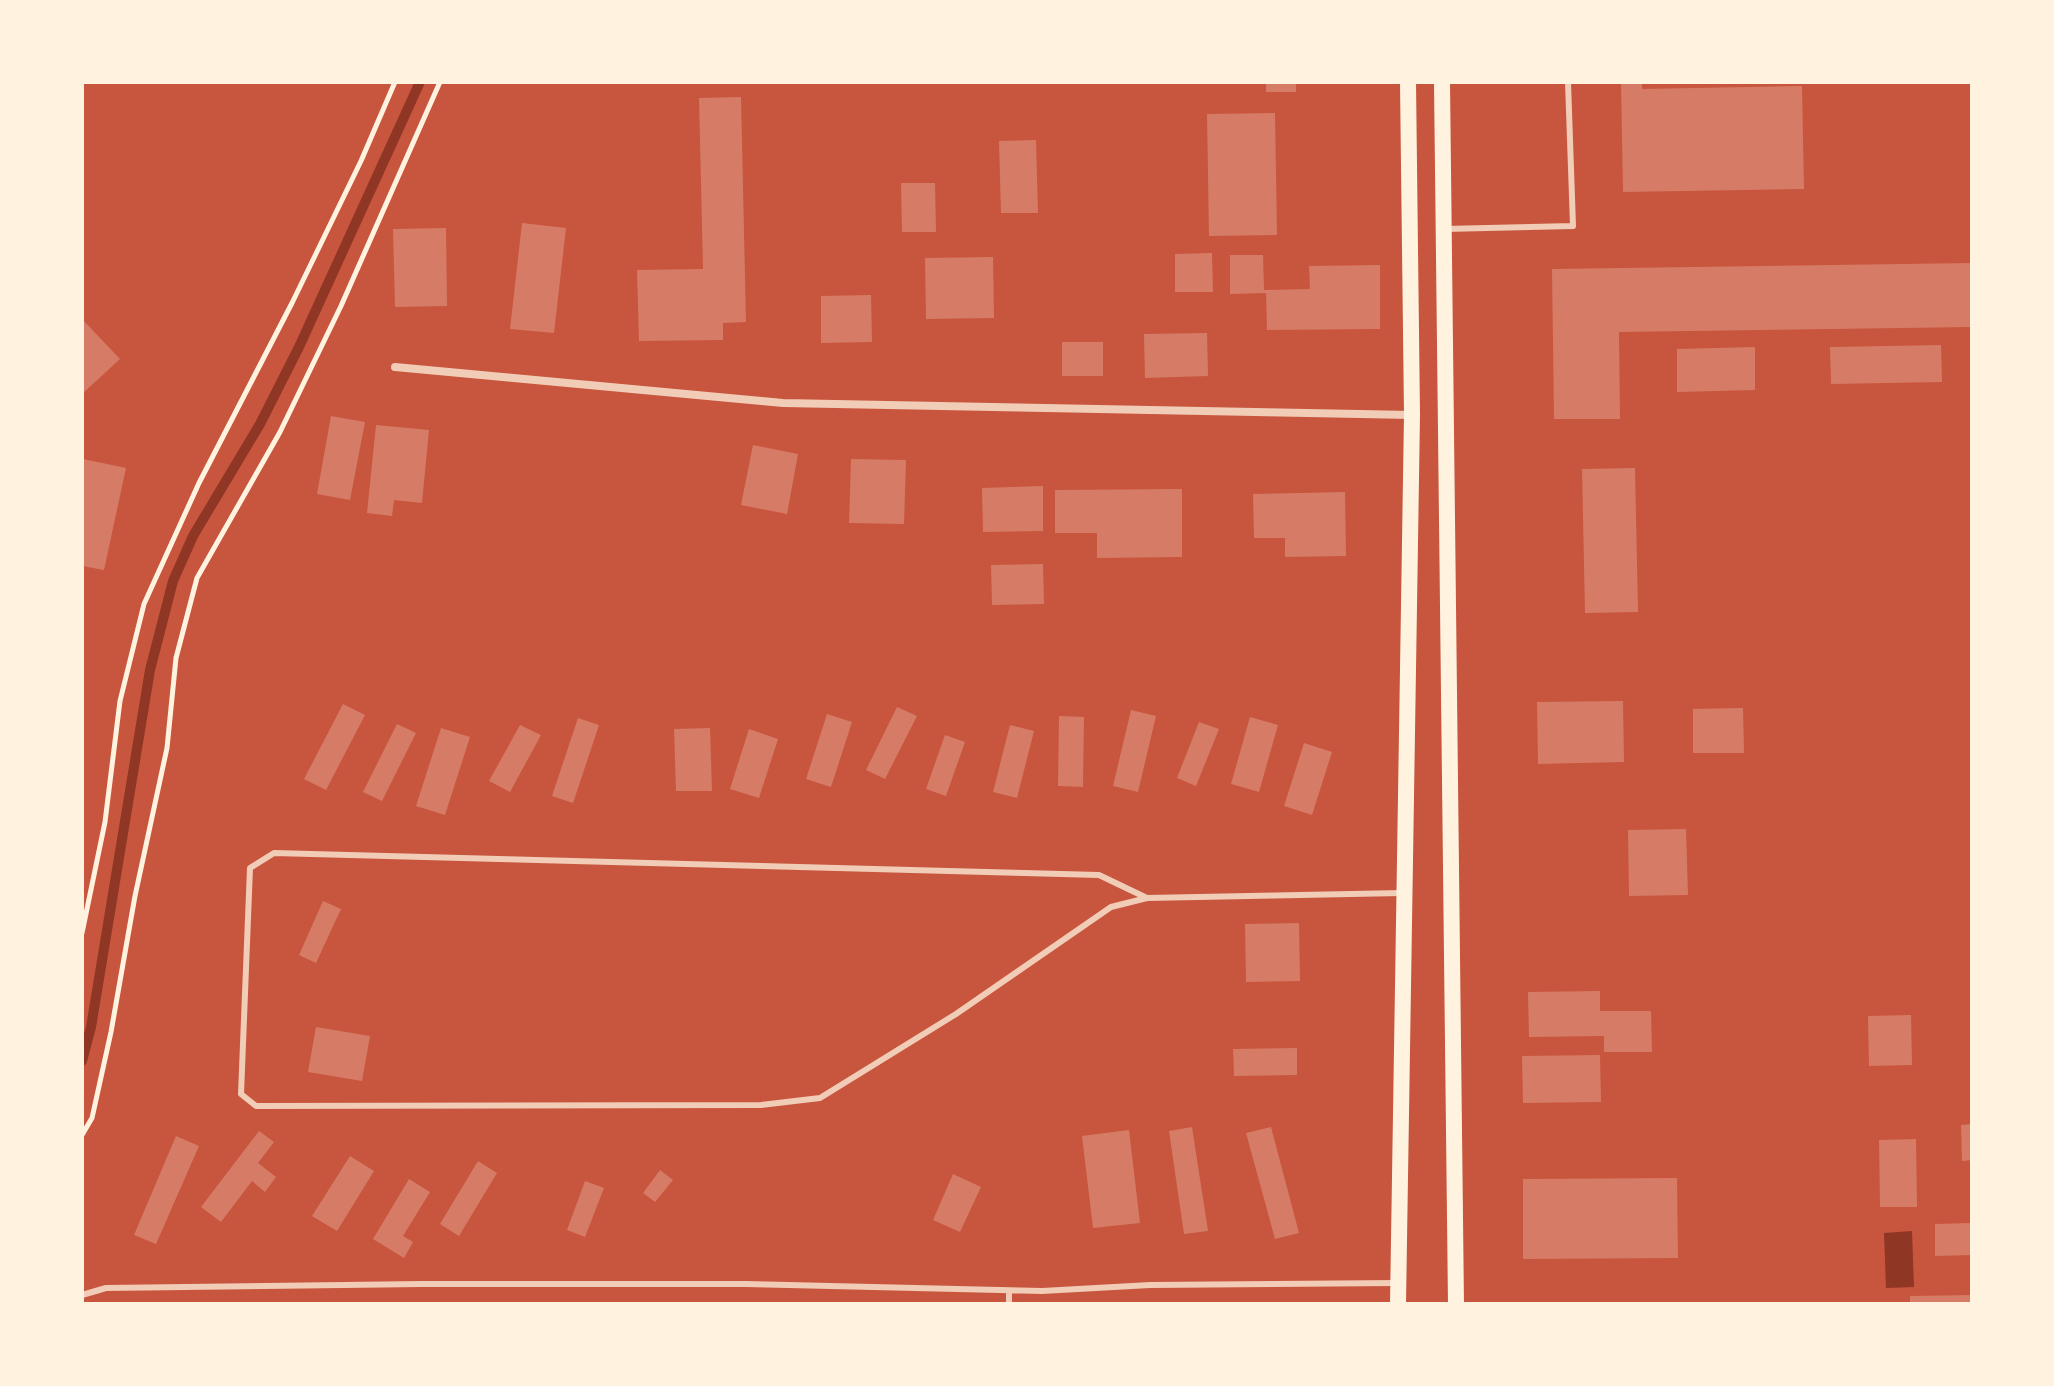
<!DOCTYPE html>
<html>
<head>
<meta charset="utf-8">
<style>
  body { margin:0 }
  #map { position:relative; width:2054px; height:1386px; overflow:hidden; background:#c8553d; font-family:Overpass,sans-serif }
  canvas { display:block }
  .frame { position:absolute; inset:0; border:84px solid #fff3e0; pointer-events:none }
</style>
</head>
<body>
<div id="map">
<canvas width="2054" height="1386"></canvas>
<div class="frame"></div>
</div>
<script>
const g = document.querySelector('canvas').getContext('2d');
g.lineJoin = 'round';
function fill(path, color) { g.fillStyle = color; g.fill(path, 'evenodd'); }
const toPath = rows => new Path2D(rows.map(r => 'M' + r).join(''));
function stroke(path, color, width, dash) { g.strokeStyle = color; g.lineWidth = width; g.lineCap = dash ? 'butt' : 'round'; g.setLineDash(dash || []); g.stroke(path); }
fill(toPath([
  [1912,1231,1914,1287,1886,1288,1884,1233]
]), '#8f3625');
stroke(toPath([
  [82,1061,91,1027,150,670,173,581,193,536,260,424,299,347,420,82]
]), '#8f3625', 10);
fill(toPath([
  [1266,82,1296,82,1296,92,1266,92],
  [1621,82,1642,82,1642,89,1802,86,1804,189,1623,192],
  [741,97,746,322,723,323,723,340,639,341,637,270,703,269,699,98],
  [1275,113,1277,235,1209,236,1207,114],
  [1036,140,1038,213,1001,213,999,141],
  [901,183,935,183,936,232,902,232],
  [522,223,566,228,554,333,510,329],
  [446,228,447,306,395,307,393,229],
  [1212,253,1213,292,1175,292,1175,254],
  [1230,255,1263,255,1264,290,1310,289,1309,266,1380,265,1380,329,1267,330,1266,293,1230,294],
  [993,257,994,318,926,319,925,258],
  [1972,263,1972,327,1619,332,1620,419,1554,419,1552,269],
  [871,295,872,342,821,343,821,296],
  [82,319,120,359,82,394],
  [1207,333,1208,376,1145,378,1144,334],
  [1062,342,1103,342,1103,376,1062,376],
  [1941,345,1942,382,1831,384,1830,347],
  [1755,347,1755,390,1677,392,1677,349],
  [331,416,365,422,350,500,317,494],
  [376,425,429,430,422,503,394,500,392,516,367,513],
  [753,445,798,454,787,514,741,505],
  [83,459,126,468,104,570,82,566],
  [851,459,906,460,904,524,849,523],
  [1635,468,1638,612,1585,613,1582,469],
  [1043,486,1043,531,983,532,982,488],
  [1182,489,1182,557,1097,558,1097,533,1055,533,1055,490],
  [1345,492,1346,556,1285,557,1285,538,1254,538,1253,494],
  [1043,564,1044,604,992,605,991,565],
  [1623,701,1624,762,1538,764,1537,702],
  [343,704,365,715,326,790,304,779],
  [897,707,917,716,885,779,866,770],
  [1743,708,1744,753,1693,753,1693,709],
  [1131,710,1156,716,1138,792,1113,786],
  [827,714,852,722,831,787,806,779],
  [1059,716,1084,717,1083,787,1058,786],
  [1250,717,1278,725,1259,792,1231,784],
  [578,718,599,725,573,803,552,796],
  [1199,722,1219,729,1196,786,1177,778],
  [397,724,416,733,382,801,363,792],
  [520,725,541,735,510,792,489,781],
  [1010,725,1034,731,1017,798,993,792],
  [441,728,470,737,445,815,416,806],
  [710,728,712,791,676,791,674,729],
  [749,729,778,739,759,798,730,789],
  [945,735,965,742,946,796,926,789],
  [1304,743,1332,752,1312,815,1284,806],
  [1686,829,1688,895,1629,896,1628,830],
  [323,901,341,909,316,963,299,955],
  [1299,923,1300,981,1246,982,1245,924],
  [1600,991,1600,1011,1651,1011,1652,1052,1604,1052,1604,1036,1529,1037,1528,992],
  [1911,1015,1912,1065,1869,1066,1868,1016],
  [316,1027,370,1036,362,1081,308,1072],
  [1297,1048,1297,1075,1234,1076,1233,1049],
  [1600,1055,1601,1102,1523,1103,1522,1056],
  [1972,1124,1972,1160,1962,1161,1961,1125],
  [1192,1127,1208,1231,1184,1234,1169,1131],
  [1271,1127,1299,1233,1275,1239,1246,1133],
  [1129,1130,1140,1223,1093,1228,1082,1136],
  [259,1131,274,1142,258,1163,276,1177,265,1192,252,1181,221,1222,201,1207],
  [176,1136,199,1146,156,1244,134,1235],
  [1916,1139,1917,1207,1880,1207,1879,1140],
  [350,1156,374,1171,337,1231,312,1216],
  [478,1161,497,1173,459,1236,440,1224],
  [660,1170,673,1180,655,1202,643,1193],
  [953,1174,981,1187,960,1232,933,1220],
  [1677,1178,1678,1258,1523,1259,1523,1179],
  [409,1179,430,1192,403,1236,413,1242,404,1258,373,1239],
  [585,1181,604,1188,585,1237,567,1230],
  [1972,1223,1972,1255,1935,1256,1935,1224],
  [1972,1295,1972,1304,1910,1304,1910,1296]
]), '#d67c66');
stroke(toPath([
  [82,933,105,822,120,701,144,604,199,483,292,303,361,161,395,82],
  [82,1135,92,1118,111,1032,135,896,167,748,176,658,197,578,280,432,341,306,440,82]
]), '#fff3e0', 5);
stroke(toPath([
  [1444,229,1573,226,1568,82],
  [1147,898,1099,875,274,853,250,868,241,1094,256,1106,761,1105,820,1098,956,1014,1111,907,1147,898,1402,893],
  [1009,1291,1009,1304],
  [82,1295,106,1288,422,1284,746,1284,1042,1291,1150,1285,1397,1283]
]), '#f1ccb7', 6);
stroke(toPath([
  [395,367,783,403,1412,415]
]), '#f1ccb7', 8);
stroke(toPath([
  [1442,82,1456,1304],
  [1398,1304,1412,415,1408,82]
]), '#fff3e0', 16);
</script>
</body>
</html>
